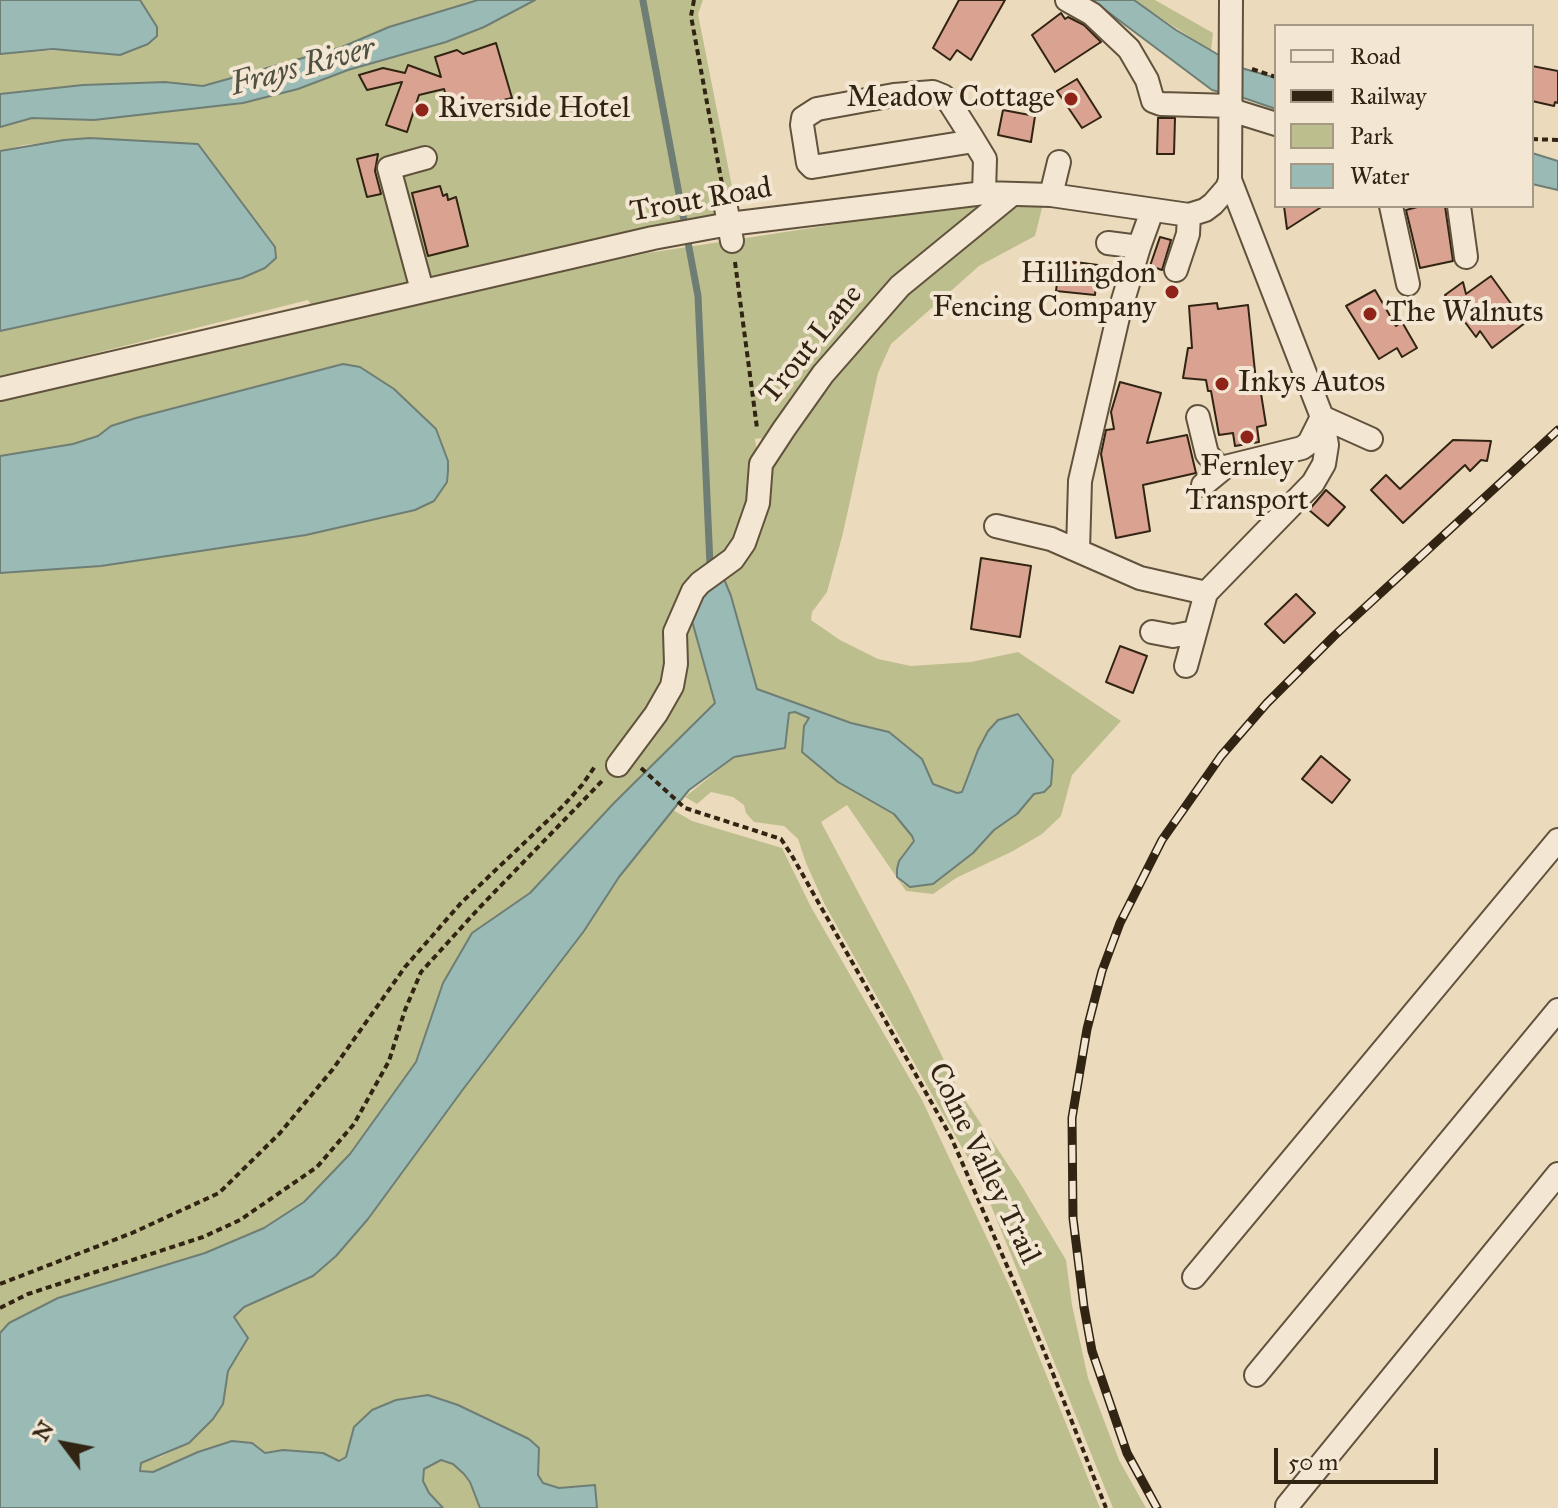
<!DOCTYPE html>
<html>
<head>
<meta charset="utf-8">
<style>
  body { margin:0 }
  #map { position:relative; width:1558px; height:1508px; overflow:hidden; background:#ecdabc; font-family:"IM FELL Great Primer",serif }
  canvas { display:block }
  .legend { position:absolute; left:1274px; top:24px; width:260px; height:184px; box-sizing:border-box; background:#f3e7d3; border:2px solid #a59986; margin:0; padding:10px 14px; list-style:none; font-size:24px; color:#312412 }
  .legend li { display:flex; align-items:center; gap:16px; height:40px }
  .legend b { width:40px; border:2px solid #a59986 }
  .north { position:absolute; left:24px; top:1404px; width:80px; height:80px; -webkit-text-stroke:6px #f3e7d3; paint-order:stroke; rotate:302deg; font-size:22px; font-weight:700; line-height:32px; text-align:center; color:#312412 }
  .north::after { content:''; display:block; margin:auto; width:28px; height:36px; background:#312412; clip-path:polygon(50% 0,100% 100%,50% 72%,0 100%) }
  .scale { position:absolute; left:1274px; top:1448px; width:164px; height:36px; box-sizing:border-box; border:4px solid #312412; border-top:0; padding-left:10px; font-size:24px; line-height:28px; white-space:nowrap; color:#312412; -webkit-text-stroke:6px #f3e7d3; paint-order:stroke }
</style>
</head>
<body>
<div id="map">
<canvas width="1558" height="1508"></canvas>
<ul class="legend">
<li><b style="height:10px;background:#f3e7d3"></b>Road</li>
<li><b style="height:10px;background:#312412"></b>Railway</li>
<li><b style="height:22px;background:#bdbe8d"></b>Park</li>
<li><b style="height:22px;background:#99bab5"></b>Water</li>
</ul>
<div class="north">N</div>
<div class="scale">50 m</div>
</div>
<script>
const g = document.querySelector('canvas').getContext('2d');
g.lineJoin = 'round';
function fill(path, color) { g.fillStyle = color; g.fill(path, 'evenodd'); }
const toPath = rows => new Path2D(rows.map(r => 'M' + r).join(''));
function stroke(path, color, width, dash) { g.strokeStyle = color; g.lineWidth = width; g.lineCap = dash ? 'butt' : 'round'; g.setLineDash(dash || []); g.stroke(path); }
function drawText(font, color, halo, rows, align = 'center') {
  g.font = font + ' "IM FELL Great Primer",serif'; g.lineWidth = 8; g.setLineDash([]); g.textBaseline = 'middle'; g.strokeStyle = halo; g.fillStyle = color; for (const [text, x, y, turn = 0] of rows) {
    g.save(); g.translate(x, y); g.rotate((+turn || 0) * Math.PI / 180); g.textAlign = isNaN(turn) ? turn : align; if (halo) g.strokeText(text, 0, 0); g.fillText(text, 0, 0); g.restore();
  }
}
fill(toPath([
  [140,0,478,0,389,27,342,47,203,86,164,83,83,85,0,94,0,54,77,49,157,27],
  [534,0,703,0,698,14,738,217,316,313,308,300,0,377,0,329,276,258,275,247,198,144,90,138,24,145,0,151,0,127,32,118,94,120,243,103,298,89,348,70,446,42,484,27],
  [1134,0,1155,0,1213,33,1211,51],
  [1044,200,1035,236,979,266,891,344,878,373,843,533,827,592,812,612,811,620,840,640,878,659,911,666,971,662,1018,652,1121,721,1072,775,1061,816,1042,834,1013,851,956,878,933,894,906,891,847,805,821,822,910,990,958,1089,1020,1183,1066,1260,1072,1305,1088,1378,1119,1460,1146,1508,1113,1508,982,1183,825,905,806,863,798,839,784,826,754,822,746,813,744,805,733,797,711,792,697,804,685,797,734,757,785,748,789,713,795,712,810,717,804,726,802,752,838,782,894,814,912,836,914,842,899,861,897,869,897,877,903,884,914,887,933,884,973,853,994,830,1017,814,1034,794,1044,792,1051,785,1053,760,1018,714,998,720,988,731,978,750,962,792,957,793,933,784,922,759,890,732,851,723,757,689,731,596,720,572,738,555,757,513,763,465,761,438,755,439,759,464,756,501,749,528,737,551,719,567,716,562,702,567,692,621,715,703,614,803,530,893,472,933,443,983,416,1062,351,1154,304,1202,264,1228,205,1253,58,1298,9,1323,0,1333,0,573,101,566,306,535,415,509,434,501,447,482,448,471,448,461,436,429,416,409,394,389,360,367,343,364,136,418,111,426,98,436,73,444,0,456,0,398,384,307,648,253,981,202],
  [673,810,692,821,782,848,811,907,922,1100,1017,1302,1100,1508,597,1508,595,1485,559,1488,543,1483,490,1421,458,1405,354,1427,346,1457,339,1461,323,1453,283,1450,265,1453,252,1443,232,1441,198,1452,153,1472,140,1471,140,1463,160,1457,189,1443,223,1404,228,1371,241,1352,239,1328,234,1317,244,1307,313,1276,336,1256,368,1219,464,1088,584,931,619,877],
  [441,1460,453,1464,464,1474,470,1482,480,1508,443,1508,429,1493,423,1481,424,1470]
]), '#bdbe8d');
const water = toPath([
  [0,0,140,0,157,27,157,36,148,44,120,55,53,49,0,54,0,0],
  [478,0,535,0,484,27,446,42,348,70,298,89,243,103,94,120,32,118,0,127,0,94,83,85,165,82,203,86,342,47,389,27,478,0],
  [1092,0,1134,0,1176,30,1229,61,1228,94,1212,90,1092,0],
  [1238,67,1276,78,1276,109,1238,96,1238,67],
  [90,138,198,144,275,247,276,258,265,268,242,278,0,331,0,151,64,140,90,138],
  [1532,153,1558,161,1558,190,1532,184,1532,153],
  [343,364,360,367,394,389,436,429,448,461,448,471,447,482,434,501,415,510,306,535,101,566,0,573,0,456,73,444,98,436,111,426,136,418,343,364],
  [717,562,731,596,757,689,851,723,889,732,922,759,933,784,957,793,962,792,978,750,988,731,998,720,1018,714,1053,760,1051,785,1044,792,1034,794,1017,814,994,830,973,853,933,884,910,887,897,877,897,869,899,861,914,841,912,836,894,814,838,782,802,752,804,726,809,718,795,712,789,713,785,748,734,757,689,790,619,877,584,931,464,1088,368,1219,336,1256,313,1276,244,1307,234,1317,248,1338,228,1371,223,1404,213,1419,189,1443,141,1463,140,1471,153,1472,198,1452,232,1441,252,1443,265,1453,283,1450,323,1453,339,1461,346,1457,354,1427,372,1410,396,1400,428,1395,458,1405,529,1439,539,1448,538,1475,543,1483,559,1488,595,1485,597,1508,480,1508,470,1482,464,1474,453,1464,441,1460,424,1469,423,1481,429,1493,443,1508,0,1508,0,1333,9,1323,58,1298,205,1253,264,1228,304,1202,350,1154,416,1062,443,983,472,933,530,893,614,803,715,703,692,621,702,567,717,562]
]);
fill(water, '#99bab5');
stroke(water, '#6f7e74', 2);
stroke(toPath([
  [643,1,698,296,710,565]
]), '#6f7e74', 7);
const building = toPath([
  [959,0,1005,0,971,60,957,50,950,60,933,48,959,0],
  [1061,13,1065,19,1068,17,1084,25,1101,42,1055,72,1032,35,1061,13],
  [496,43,512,98,451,112,444,89,419,95,407,132,386,125,402,82,367,90,359,75,383,68,405,73,408,65,441,77,435,57,457,50,463,54,496,43],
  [1532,66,1558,71,1558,103,1555,102,1554,106,1532,101,1532,66],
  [1077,79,1101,117,1082,128,1057,91,1077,79],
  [1003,110,1035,116,1031,142,998,135,1003,110],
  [1158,118,1175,118,1174,154,1157,154,1158,118],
  [378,154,375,171,381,194,367,197,357,159,378,154],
  [440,186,443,196,447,194,448,200,456,197,468,246,428,256,412,193,440,186],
  [1284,206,1323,206,1287,229,1284,206],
  [1421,206,1445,206,1453,261,1420,268,1406,210,1421,206],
  [1160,237,1171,240,1162,270,1150,266,1160,237],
  [1060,260,1098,265,1095,295,1056,291,1060,260],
  [1491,276,1525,323,1492,348,1480,331,1476,337,1445,295,1463,282,1466,294,1491,276],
  [1375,290,1396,326,1402,322,1417,348,1402,357,1397,348,1379,359,1346,306,1375,290],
  [1217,303,1218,309,1248,305,1256,381,1259,381,1266,425,1257,427,1259,442,1235,446,1233,433,1219,435,1211,391,1208,391,1206,380,1183,378,1188,348,1192,348,1189,306,1217,303],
  [1120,382,1161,393,1147,443,1187,435,1196,473,1143,485,1150,531,1116,538,1101,454,1106,430,1114,429,1111,412,1120,382],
  [1453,440,1491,441,1487,461,1481,460,1470,471,1465,465,1403,523,1371,490,1386,475,1400,489,1453,440],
  [1326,490,1345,507,1328,526,1309,510,1326,490],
  [981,558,1031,566,1020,637,971,629,981,558],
  [1296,594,1315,613,1284,643,1265,624,1296,594],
  [1120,646,1147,656,1133,693,1106,682,1120,646],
  [1321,756,1350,780,1332,803,1302,779,1321,756]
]);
fill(building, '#daa391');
stroke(building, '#312412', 2);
const minor = toPath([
  [1067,0,1092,14,1129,49,1147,80,1153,101,1161,104,1232,106],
  [1231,110,1276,124],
  [974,141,812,167,808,163,802,125,803,118,817,109,894,95,933,92,943,96,950,103,971,136,985,159,984,193],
  [1051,195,1059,162],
  [725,202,732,241],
  [1391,206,1408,284],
  [1459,206,1466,257],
  [1108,243,1139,247,1152,211],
  [1176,270,1188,234,1189,215],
  [422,290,389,168,425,158],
  [0,389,653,238,729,224,984,193,1051,195,1189,215,1205,210,1213,204,1227,188,1230,180,1231,0],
  [1198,417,1207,454,1218,466,1225,467,1302,448,1309,443,1322,417,1230,180],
  [1322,417,1371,439],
  [1203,485,1225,467],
  [996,526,1051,539,1140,578,1206,593,1313,483,1324,464,1327,445,1322,417],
  [1078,550,1080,481,1118,317,1139,247],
  [1152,632,1173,636,1195,632],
  [1186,666,1206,593],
  [618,765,656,714,672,686,676,664,675,632,693,591,700,583,733,559,744,543,758,503,761,464,784,429,823,374,900,286,1010,196],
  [1194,1277,1558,840],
  [1256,1375,1558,1010],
  [1287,1506,1558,1174]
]);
stroke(minor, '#60523c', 26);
stroke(toPath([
  [694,0,691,16,722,184],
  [1252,69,1276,77],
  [1532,139,1558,140],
  [735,262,757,428],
  [641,768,685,808,781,839,791,854,951,1137,1044,1351,1106,1508],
  [0,1284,132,1233,219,1193,280,1133,333,1069,405,967,461,903,563,806,582,785,596,765],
  [0,1308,28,1294,203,1237,240,1220,317,1167,354,1124,389,1061,405,1010,421,972,480,907,603,780]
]), '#312412', 4, [6, 4]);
stroke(minor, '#f3e7d3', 22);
const rail = toPath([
  [1157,1508,1127,1453,1092,1351,1084,1307,1073,1218,1072,1118,1087,1029,1102,971,1120,923,1162,840,1221,756,1267,703,1334,636,1558,430]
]);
stroke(rail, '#312412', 9);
stroke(rail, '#f3e7d3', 6, [18]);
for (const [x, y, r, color] of [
  [1071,99,8,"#8f2418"],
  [422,110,8,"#8f2418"],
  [1172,292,8,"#8f2418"],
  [1370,314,8,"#8f2418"],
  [1222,384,8,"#8f2418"],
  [1247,437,8,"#8f2418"]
]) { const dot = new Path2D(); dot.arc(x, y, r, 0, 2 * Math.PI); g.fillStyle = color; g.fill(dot); stroke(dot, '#f3e7d3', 3); }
drawText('30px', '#312412', '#f3e7d3', [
  ["Meadow Cottage",1055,99,"right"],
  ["Riverside Hotel",438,110],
  ["Hillingdon",1156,275,"right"],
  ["Fencing Company",1156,309,"right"],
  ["The Walnuts",1386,314],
  ["Inkys Autos",1238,384],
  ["Fernley",1247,468,"center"],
  ["Transport",1247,502,"center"]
], 'left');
drawText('30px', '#312412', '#f3e7d3', [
  ["Trout Road",701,201,-10],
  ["Trout Lane",812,345,-51],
  ["Colne Valley Trail",983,1164,64]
]);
drawText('italic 32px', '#505143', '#f3e7d3', [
  ["Frays River",303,68,-15]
]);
</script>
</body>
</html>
